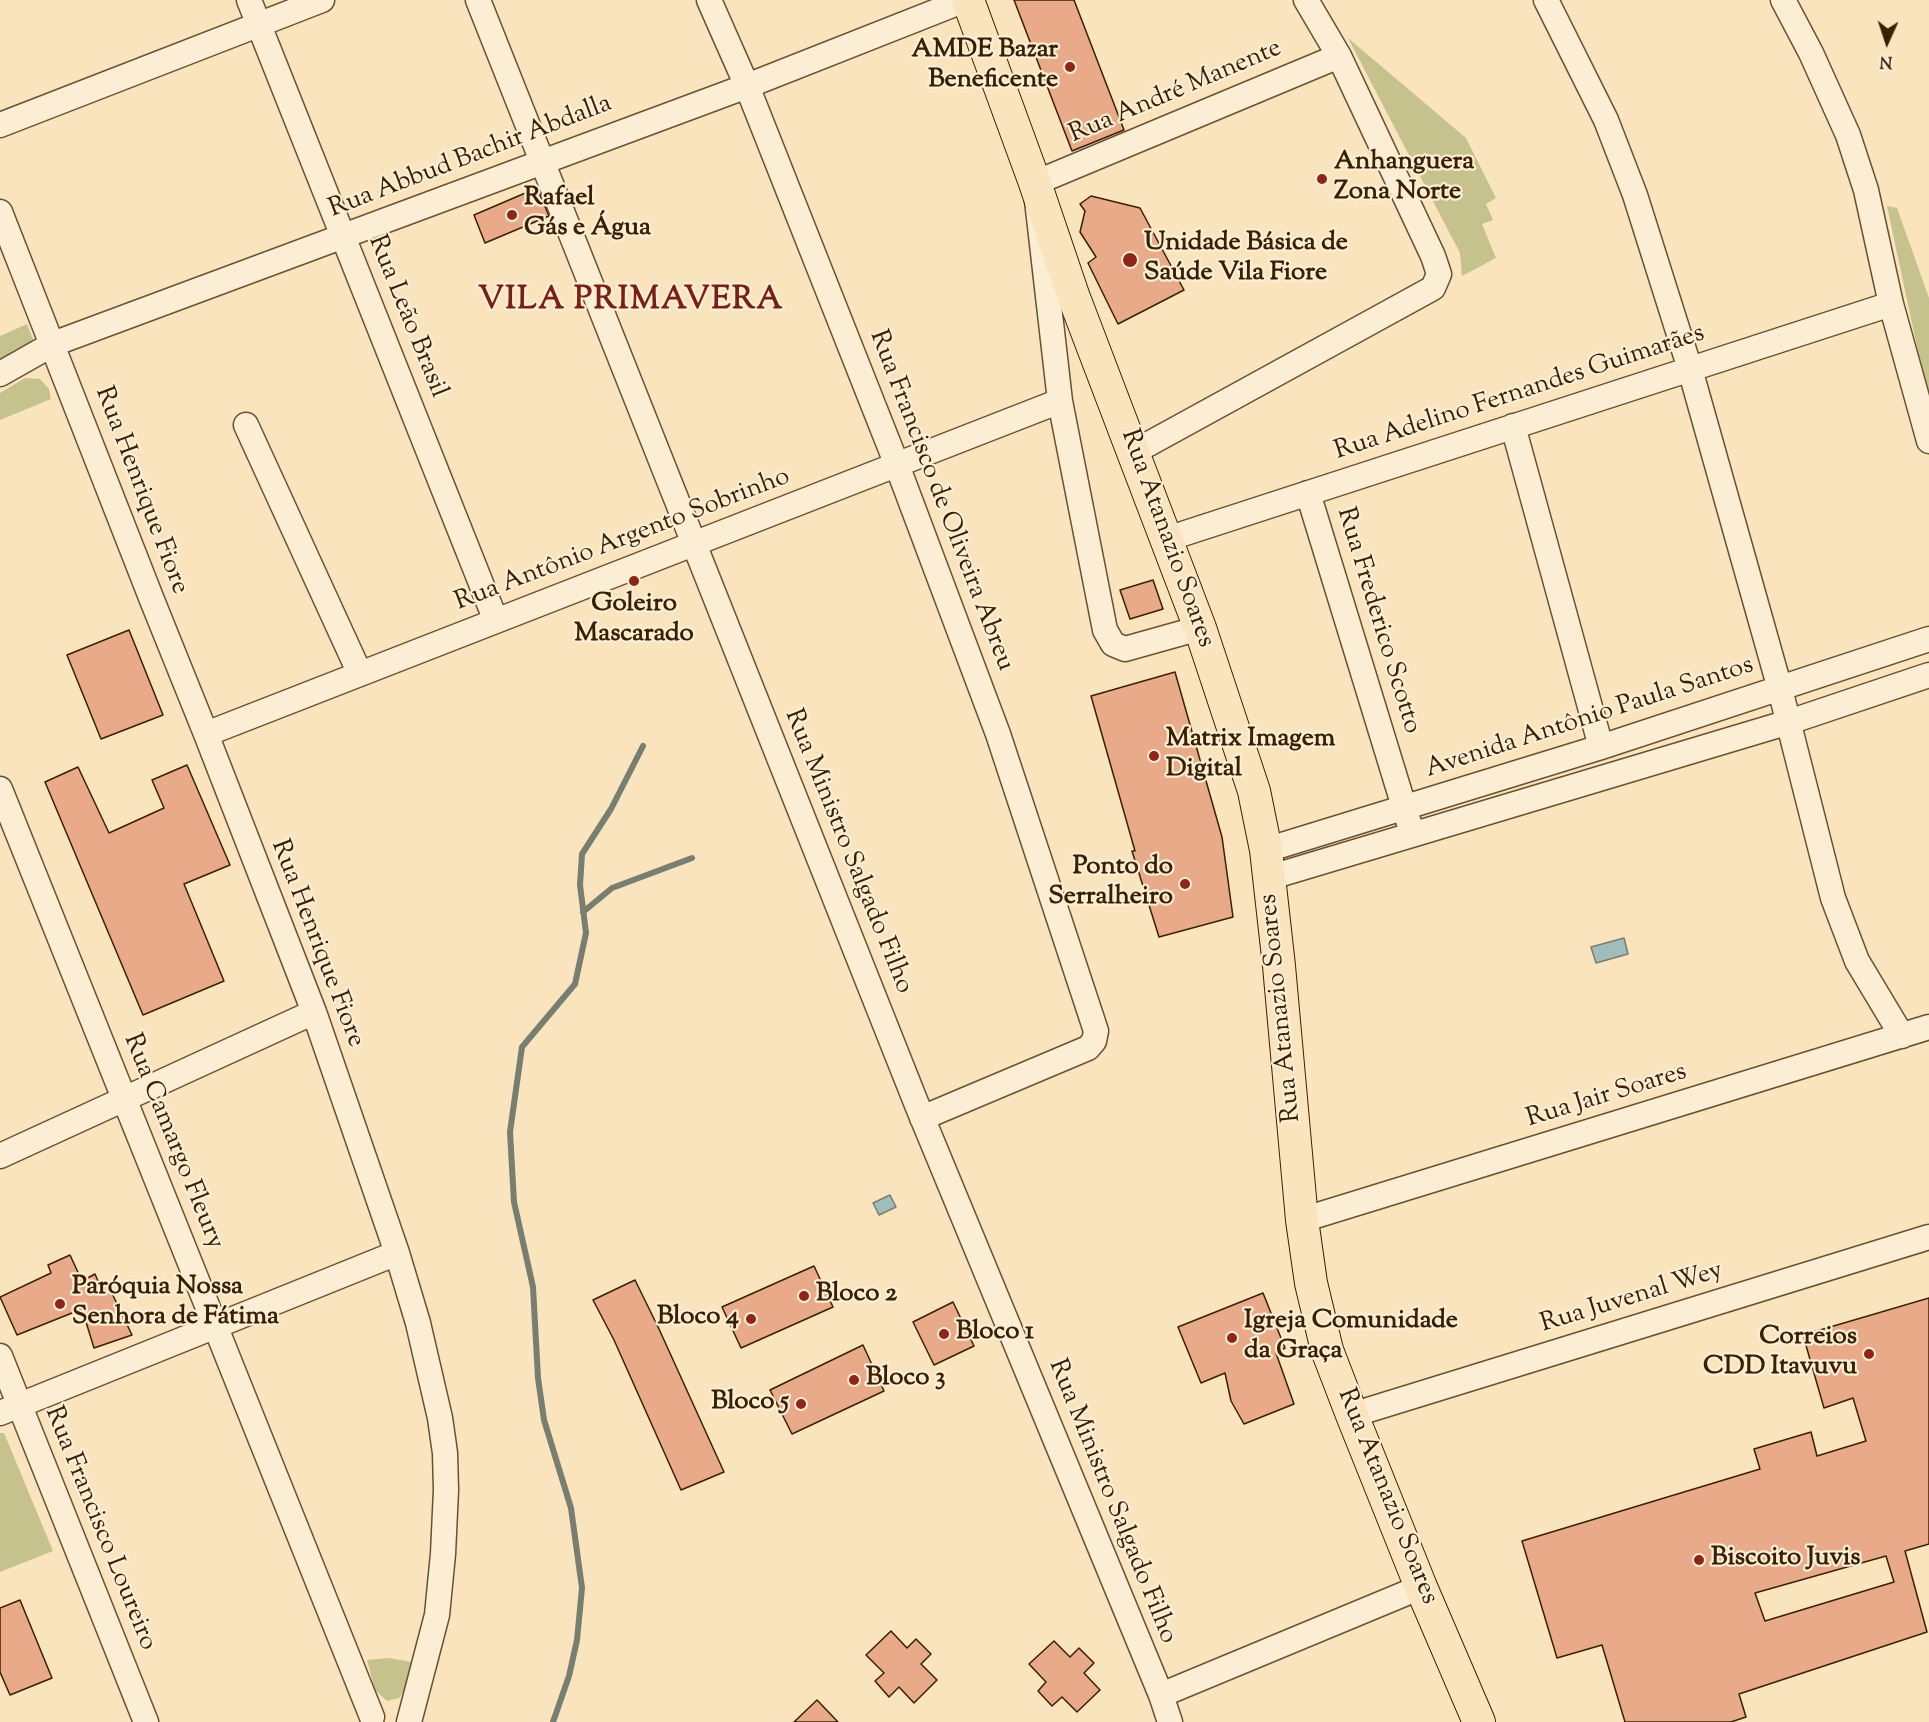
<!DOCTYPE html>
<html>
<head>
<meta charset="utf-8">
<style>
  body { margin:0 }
  #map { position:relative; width:1929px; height:1722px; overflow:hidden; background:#fae4be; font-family:"Sorts Mill Goudy",serif }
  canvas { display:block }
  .north { position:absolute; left:1857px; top:12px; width:60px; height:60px; -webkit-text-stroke:4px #fcedd5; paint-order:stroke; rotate:183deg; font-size:16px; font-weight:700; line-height:24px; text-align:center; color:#392000 }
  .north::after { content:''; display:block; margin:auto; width:21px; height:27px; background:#392000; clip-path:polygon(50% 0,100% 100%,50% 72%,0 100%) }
</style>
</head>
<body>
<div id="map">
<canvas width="1929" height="1722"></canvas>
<div class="north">N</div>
</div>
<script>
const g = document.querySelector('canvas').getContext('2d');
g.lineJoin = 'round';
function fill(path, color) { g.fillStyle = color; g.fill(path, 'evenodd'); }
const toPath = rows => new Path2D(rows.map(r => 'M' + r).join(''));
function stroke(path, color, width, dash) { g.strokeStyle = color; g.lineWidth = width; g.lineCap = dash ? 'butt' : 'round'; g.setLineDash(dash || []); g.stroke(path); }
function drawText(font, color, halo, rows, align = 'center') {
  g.font = font + ' "Sorts Mill Goudy",serif'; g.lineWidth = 4.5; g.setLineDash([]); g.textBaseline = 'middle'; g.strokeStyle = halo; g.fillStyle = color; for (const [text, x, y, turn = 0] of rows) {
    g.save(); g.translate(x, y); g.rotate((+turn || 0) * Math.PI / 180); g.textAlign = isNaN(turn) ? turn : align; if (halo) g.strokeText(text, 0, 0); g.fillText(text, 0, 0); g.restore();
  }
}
fill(toPath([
  [1348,38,1466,138,1496,198,1486,204,1493,220,1482,224,1496,258,1462,276,1460,253],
  [1887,206,1897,208,1929,298,1929,403],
  [27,324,35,344,0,364,0,336],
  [25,378,40,379,49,389,51,399,0,420,0,393],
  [0,1433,4,1433,53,1551,0,1572],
  [389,1658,412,1662,408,1685,399,1698,387,1701,375,1690,367,1660]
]), '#c5c28d');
const water = toPath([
  [1624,938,1628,954,1596,963,1591,947,1624,938],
  [890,1195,896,1207,879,1215,873,1203,890,1195]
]);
fill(water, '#a2bcbb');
stroke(water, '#787e70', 1.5);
stroke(toPath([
  [583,912,612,888,692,858],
  [553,1722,569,1676,577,1640,582,1588,571,1508,544,1420,538,1378,533,1287,514,1202,510,1132,522,1047,575,984,586,933,580,885,582,854,611,809,643,746]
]), '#787e70', 6);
const building = toPath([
  [1014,0,1074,0,1124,130,1072,151,1014,0],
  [537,188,549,216,485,243,474,215,537,188],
  [1091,196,1140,208,1184,290,1118,324,1088,263,1096,257,1080,232,1085,211,1080,204,1091,196],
  [1153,580,1163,609,1130,619,1120,590,1153,580],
  [129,630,163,715,101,739,67,655,129,630],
  [1175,672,1222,837,1233,917,1159,937,1132,851,1135,851,1091,696,1175,672],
  [187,765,230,865,184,884,224,981,143,1015,45,782,78,767,109,833,164,808,152,780,187,765],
  [70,1255,82,1281,95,1274,101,1288,108,1285,132,1335,94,1348,82,1309,17,1335,0,1297,51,1273,48,1265,70,1255],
  [814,1266,833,1307,741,1348,722,1307,814,1266],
  [635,1280,659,1329,724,1472,681,1490,614,1340,593,1300,635,1280],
  [1263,1293,1285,1348,1276,1353,1294,1404,1244,1424,1231,1401,1225,1373,1201,1383,1178,1327,1263,1293],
  [1929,1298,1929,1544,1905,1551,1927,1632,1739,1694,1746,1717,1731,1722,1625,1722,1602,1645,1557,1658,1522,1541,1760,1469,1754,1449,1811,1432,1817,1456,1866,1441,1853,1398,1824,1408,1803,1335,1929,1298],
  [1886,1556,1894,1582,1765,1621,1755,1593,1886,1556],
  [953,1302,974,1346,934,1365,913,1322,953,1302],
  [863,1345,884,1391,792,1434,770,1390,863,1345],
  [20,1600,52,1678,10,1695,0,1672,0,1608,20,1600],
  [891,1631,907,1648,916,1639,931,1654,921,1664,937,1680,914,1703,899,1687,889,1697,875,1681,884,1673,866,1655,891,1631],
  [1054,1641,1070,1657,1079,1648,1094,1663,1084,1673,1100,1690,1077,1712,1062,1697,1052,1706,1038,1691,1046,1682,1029,1664,1054,1641],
  [817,1700,838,1722,794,1722,817,1700]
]);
fill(building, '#e8aa89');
stroke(building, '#392000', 1.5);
const minor = toPath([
  [249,0,496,621],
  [478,0,917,1105,1161,1695,1170,1722],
  [709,0,747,86,897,465,998,734,1096,1031,1094,1041,1088,1048,922,1118],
  [1546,0,1606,120,1635,195,1690,369,1780,689,1833,898,1857,961,1902,1036],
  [1783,0,1811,53,1848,135,1866,190,1891,304,1929,441],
  [0,125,322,0],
  [0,212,152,600,206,734,314,1012,397,1253,418,1323,440,1418,445,1453,446,1490,443,1554,437,1615,409,1722],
  [0,374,53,344,747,86,965,0],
  [246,425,360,674],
  [1513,426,1601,747],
  [1134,452,1433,288,1439,274,1433,256,1339,56,1306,0],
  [1308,493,1409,823],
  [1167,539,1891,304],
  [1200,628,1125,649,1113,644,1105,630,1060,401,1035,183,1339,56],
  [206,734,1060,401],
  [0,789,372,1717],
  [1266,850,1601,747,1929,639],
  [1268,878,1789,722,1929,675],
  [0,1156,314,1012],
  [1302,1220,1929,1027],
  [0,1356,146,1722],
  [0,1413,397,1253],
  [1352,1415,1929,1237],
  [1161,1695,1421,1587]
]);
const major = toPath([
  [968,0,1035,183,1073,295,1200,628,1254,791,1266,850,1279,966,1302,1220,1311,1283,1327,1350,1352,1415,1421,1587,1479,1722]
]);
stroke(minor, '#695130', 27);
stroke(major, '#392000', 34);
stroke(minor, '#fcedd5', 24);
stroke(major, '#fae4be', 32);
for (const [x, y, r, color] of [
  [1070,67,6,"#8f2418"],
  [1322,179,6,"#8f2418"],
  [512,215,6,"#8f2418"],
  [1130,260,8,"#8f2418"],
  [634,581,6,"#8f2418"],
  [1154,756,6,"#8f2418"],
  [1185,884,6,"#8f2418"],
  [804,1296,6,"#8f2418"],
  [60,1304,6,"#8f2418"],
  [751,1319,6,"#8f2418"],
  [944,1334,6,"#8f2418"],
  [1232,1338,6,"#8f2418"],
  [1869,1354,6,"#8f2418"],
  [854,1380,6,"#8f2418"],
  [801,1404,6,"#8f2418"],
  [1699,1560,6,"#8f2418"]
]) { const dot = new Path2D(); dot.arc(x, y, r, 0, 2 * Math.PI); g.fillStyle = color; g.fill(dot); stroke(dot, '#fcedd5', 2); }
drawText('bold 26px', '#392000', '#fcedd5', [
  ["AMDE Bazar",1058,52,"right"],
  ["Beneficente",1058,82,"right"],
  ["Anhanguera",1334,164],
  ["Zona Norte",1334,194],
  ["Rafael",524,200],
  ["Gás e Água",524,230],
  ["Unidade Básica de",1144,245],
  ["Saúde Vila Fiore",1144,275],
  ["Goleiro",634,606,"center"],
  ["Mascarado",634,636,"center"],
  ["Matrix Imagem",1166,741],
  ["Digital",1166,771],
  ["Ponto do",1173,869,"right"],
  ["Serralheiro",1173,899,"right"],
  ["Paróquia Nossa",72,1289],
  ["Senhora de Fátima",72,1319],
  ["Bloco 2",816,1296],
  ["Bloco 4",739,1319,"right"],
  ["Igreja Comunidade",1244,1323],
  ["da Graça",1244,1353],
  ["Bloco 1",956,1334],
  ["Correios",1857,1339,"right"],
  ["CDD Itavuvu",1857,1369,"right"],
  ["Bloco 3",866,1380],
  ["Bloco 5",789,1404,"right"],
  ["Biscoito Juvis",1711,1560]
], 'left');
drawText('26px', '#392000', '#fcedd5', [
  ["Rua André Manente",1176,93,-23],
  ["Rua Abbud Bachir Abdalla",471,158,-21],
  ["Rua Leão Brasil",406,317,68],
  ["Rua Adelino Fernandes Guimarães",1520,394,-18],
  ["Rua Henrique Fiore",140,491,69],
  ["Rua Francisco de Oliveira Abreu",940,501,69],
  ["Rua Atanazio Soares",1166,539,70],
  ["Rua Antônio Argento Sobrinho",623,541,-21],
  ["Rua Frederico Scotto",1377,621,73],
  ["Avenida Antônio Paula Santos",1590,719,-18],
  ["Rua Ministro Salgado Filho",847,852,68],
  ["Rua Henrique Fiore",316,944,69],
  ["Rua Atanazio Soares",1282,1008,-96],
  ["Rua Jair Soares",1607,1097,-17],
  ["Rua Camargo Fleury",172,1142,68],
  ["Rua Juvenal Wey",1632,1299,-17],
  ["Rua Atanazio Soares",1386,1497,68],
  ["Rua Ministro Salgado Filho",1111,1502,68],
  ["Rua Francisco Loureiro",99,1529,68]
]);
g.letterSpacing = '1.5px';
drawText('bold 32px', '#7a1f14', '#fcedd5', [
  ["VILA PRIMAVERA",631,303]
]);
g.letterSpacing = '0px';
</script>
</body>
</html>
